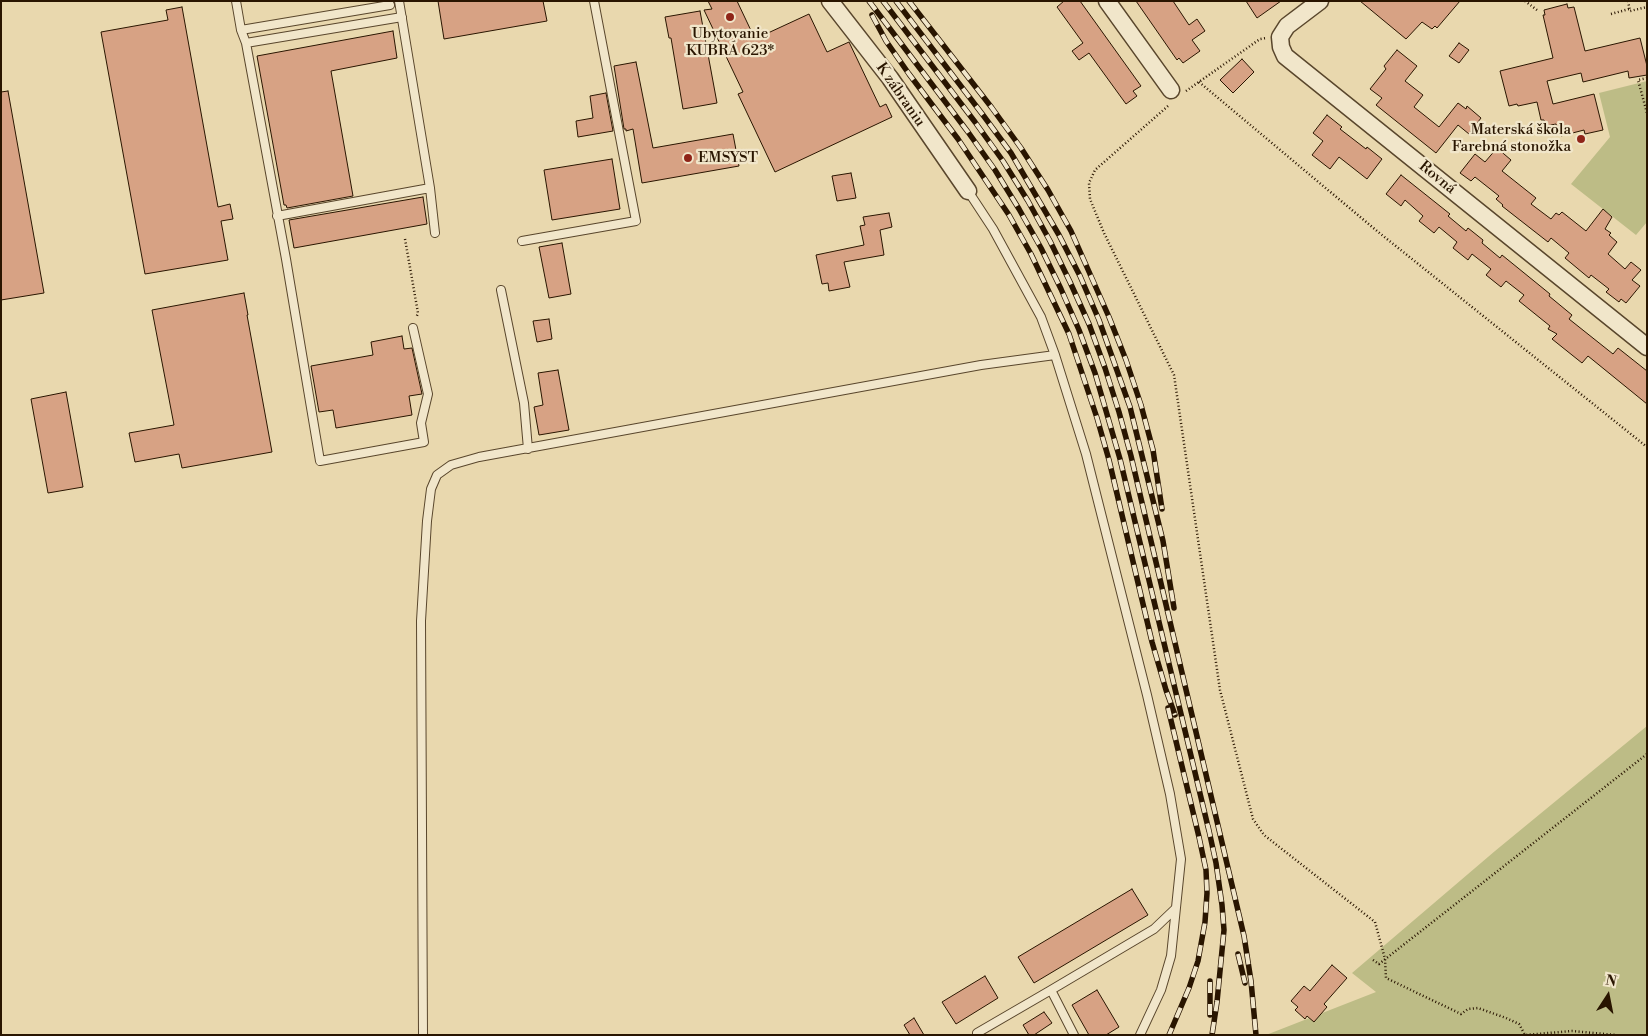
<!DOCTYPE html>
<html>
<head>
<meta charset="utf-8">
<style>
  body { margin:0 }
  #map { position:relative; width:1648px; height:1036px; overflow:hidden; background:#e9d8ae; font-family:"Libre Bodoni",serif }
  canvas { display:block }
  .frame { position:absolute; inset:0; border:2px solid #291500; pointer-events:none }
  .north { position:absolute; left:1583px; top:971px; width:50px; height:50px; -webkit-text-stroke:4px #f1e6ca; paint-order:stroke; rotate:11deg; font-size:14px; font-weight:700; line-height:20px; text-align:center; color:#291500 }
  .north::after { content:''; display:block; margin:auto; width:18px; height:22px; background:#291500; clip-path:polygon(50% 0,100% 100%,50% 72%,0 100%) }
</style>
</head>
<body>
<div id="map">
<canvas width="1648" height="1036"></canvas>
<div class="frame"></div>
<div class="north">N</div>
</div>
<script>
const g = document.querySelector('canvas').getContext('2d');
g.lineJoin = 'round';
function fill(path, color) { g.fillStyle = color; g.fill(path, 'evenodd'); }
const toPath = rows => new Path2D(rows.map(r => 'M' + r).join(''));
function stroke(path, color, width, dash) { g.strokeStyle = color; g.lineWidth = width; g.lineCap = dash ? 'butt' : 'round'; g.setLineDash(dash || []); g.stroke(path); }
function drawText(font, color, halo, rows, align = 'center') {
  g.font = font + ' "Libre Bodoni",serif'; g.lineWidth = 4.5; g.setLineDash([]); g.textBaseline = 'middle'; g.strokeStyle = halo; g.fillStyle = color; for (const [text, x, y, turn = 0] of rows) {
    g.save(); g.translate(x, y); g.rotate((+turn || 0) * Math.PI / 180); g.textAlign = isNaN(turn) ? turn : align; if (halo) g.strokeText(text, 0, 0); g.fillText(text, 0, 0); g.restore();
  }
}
fill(toPath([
  [1647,81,1647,222,1636,235,1571,184,1610,137,1599,93],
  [1647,726,1647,1035,1266,1035,1376,992,1352,973,1495,851]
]), '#bdbc86');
const building = toPath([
  [438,1,543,1,547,21,444,39,438,1],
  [708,1,737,1,755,39,809,14,827,52,849,42,880,107,886,104,892,117,775,172,738,94,743,92,704,10,712,9,708,1],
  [1064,1,1080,1,1141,86,1133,91,1137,96,1126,104,1089,53,1079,60,1072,51,1083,43,1057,7,1064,1],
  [1136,1,1173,1,1189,25,1197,19,1205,31,1192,40,1200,51,1183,63,1179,58,1177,60,1136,1],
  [1246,1,1281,1,1257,18,1246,1],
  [1360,1,1460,1,1437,28,1435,26,1432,29,1422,22,1406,39,1360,1],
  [1567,4,1568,8,1574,7,1585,51,1640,38,1647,66,1647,75,1629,78,1628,71,1583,82,1581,73,1547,81,1553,104,1594,94,1603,130,1585,134,1584,130,1561,136,1560,133,1558,133,1556,124,1546,126,1544,120,1541,120,1537,102,1518,106,1517,104,1509,106,1500,71,1553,58,1543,15,1545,15,1544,10,1567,4],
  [182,7,218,207,230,204,233,219,221,221,228,260,145,274,101,32,168,20,166,10,182,7],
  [700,11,717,103,683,109,671,38,669,38,665,17,700,11],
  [393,31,397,58,331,71,353,196,287,208,286,205,284,205,257,56,393,31],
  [1459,43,1469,50,1459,63,1449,56,1459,43],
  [1397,50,1417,66,1405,81,1423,95,1414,107,1439,127,1458,103,1466,109,1467,106,1481,118,1469,134,1458,125,1436,153,1376,105,1382,98,1370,89,1386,69,1384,66,1397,50],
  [1242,59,1254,72,1233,93,1220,80,1242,59],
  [636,62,653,148,733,134,739,166,642,183,633,129,626,131,626,129,624,129,614,66,636,62],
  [8,91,44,293,1,300,1,92,8,91],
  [606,93,613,131,578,137,576,121,593,118,590,96,606,93],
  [1327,115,1342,127,1340,129,1366,149,1367,147,1382,159,1367,179,1339,157,1330,169,1312,155,1323,141,1313,133,1327,115],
  [1497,148,1511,160,1502,171,1536,198,1531,204,1551,219,1556,213,1559,215,1562,212,1586,231,1603,209,1612,217,1605,229,1611,233,1609,235,1617,242,1608,254,1625,269,1631,262,1641,270,1632,280,1640,286,1626,303,1621,299,1619,302,1606,292,1609,289,1591,275,1589,278,1565,258,1569,253,1551,238,1548,242,1502,206,1503,205,1496,199,1499,196,1475,177,1471,181,1460,173,1475,154,1485,162,1497,148],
  [612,159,620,209,552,220,544,170,612,159],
  [851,173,856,198,837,201,832,176,851,173],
  [1401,175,1450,214,1448,216,1466,231,1468,228,1483,240,1482,243,1500,258,1502,255,1550,294,1549,296,1572,315,1569,319,1613,354,1618,348,1647,371,1647,404,1588,356,1582,363,1552,339,1557,334,1548,329,1550,326,1519,301,1524,295,1506,281,1501,287,1486,275,1491,269,1472,254,1468,260,1453,248,1457,242,1439,227,1434,233,1419,221,1423,216,1405,200,1401,206,1386,194,1401,175],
  [423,197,427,224,294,248,289,220,423,197],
  [889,213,892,227,880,230,884,255,844,262,850,287,829,291,828,283,822,284,816,255,864,245,860,226,865,225,863,217,889,213],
  [562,243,571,294,549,298,539,247,562,243],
  [244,293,248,315,247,315,272,452,182,468,179,454,135,462,129,433,174,425,152,310,244,293],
  [549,319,552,339,537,342,533,321,549,319],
  [402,336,404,349,412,348,422,394,409,396,412,415,336,428,333,410,319,412,311,366,373,355,371,342,402,336],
  [558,370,569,430,539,435,534,407,543,405,538,373,558,370],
  [66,392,83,487,48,493,31,399,66,392],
  [1132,889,1148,915,1034,983,1018,957,1132,889],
  [1332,965,1347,978,1324,1004,1327,1007,1314,1022,1307,1016,1305,1019,1295,1010,1298,1007,1291,1001,1304,986,1310,991,1332,965],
  [985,976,998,998,956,1024,942,1002,985,976],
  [1097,990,1119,1027,1106,1035,1089,1035,1072,1005,1097,990],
  [1044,1012,1052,1023,1034,1035,1029,1035,1023,1025,1044,1012],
  [914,1018,924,1035,910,1035,904,1025,914,1018]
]);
fill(building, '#d7a284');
stroke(building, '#291500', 1);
const service = toPath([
  [236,1,241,30,390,5],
  [399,1,430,188,435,233],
  [241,30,246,43,286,259,320,461,424,442,421,423,428,394,413,328],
  [246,43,402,17],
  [968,191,993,229,1041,317,1055,355,1086,454,1147,695,1170,794,1181,859,1171,956,1161,990,1140,1035],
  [277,216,430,188],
  [522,241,636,221,594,1],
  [501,290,524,403,528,449],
  [423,1035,421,621,427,521,431,489,437,475,451,465,479,457,981,365,1055,355],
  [978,1035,977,1033,1051,990],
  [1074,1035,1051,990,1154,929,1175,909]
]);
const minor = toPath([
  [830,1,890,78,968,191],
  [1107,1,1171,90],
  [1320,1,1287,26,1280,37,1281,47,1285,56,1647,347]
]);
stroke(service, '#59462c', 10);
stroke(minor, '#59462c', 19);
stroke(toPath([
  [1525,1,1537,10],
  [1628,1,1630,11,1647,7],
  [1611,14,1629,9],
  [1647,78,1638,80,1647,113],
  [1199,82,1377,231,1647,447],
  [1186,91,1260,39,1266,38],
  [1168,106,1095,170,1089,183,1090,199,1104,233,1174,375,1220,690,1253,819,1264,835,1375,922,1385,959,1386,978,1461,1014,1468,1009,1478,1008,1506,1018,1519,1024,1525,1035,1572,1031,1616,1035],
  [405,239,418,313,416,318],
  [1373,960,1379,964,1647,754]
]), '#291500', 2.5, [1, 2.5]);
stroke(service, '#f1e6ca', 8);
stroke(minor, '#f1e6ca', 16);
const rail = toPath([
  [869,1,968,132,995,170,1019,209,1041,248,1061,289,1079,330,1095,373,1120,459,1209,831],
  [883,1,975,122,1003,161,1028,201,1050,241,1070,282,1089,324,1105,368,1119,412,1131,456,1244,936,1251,981,1256,1035],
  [896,1,983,115,1011,153,1059,235,1080,276,1099,320,1130,407,1163,541,1174,608],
  [909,1,992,108,1021,148,1048,190,1071,231,1109,317,1126,360,1141,405,1153,450,1162,509],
  [872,15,886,41,909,74,958,139,1009,215,1031,254,1069,334,1097,418,1109,460,1152,642,1166,690,1175,715],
  [1168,708,1199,837,1206,870,1207,893,1205,922,1198,961,1189,988,1169,1035],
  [1208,826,1216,863,1222,905,1224,930,1217,1002,1212,1035],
  [1238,954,1245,983],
  [1210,1015,1210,981]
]);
stroke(rail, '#291500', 5.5);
stroke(rail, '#f1e6ca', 4, [11]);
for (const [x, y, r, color] of [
  [730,17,5,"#8f2418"],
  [1581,139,5,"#8f2418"],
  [688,158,5,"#8f2418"]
]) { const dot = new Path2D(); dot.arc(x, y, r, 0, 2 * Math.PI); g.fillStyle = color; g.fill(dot); stroke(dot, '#f1e6ca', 2); }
drawText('15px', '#291500', '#f1e6ca', [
  ["Ubytovanie",730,34],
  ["KUBRÁ 623*",730,51],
  ["Materská škola",1571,130,"right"],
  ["Farebná stonožka",1571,147,"right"],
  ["EMSYST",698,158,"left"]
]);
drawText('15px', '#291500', '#f1e6ca', [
  ["K zábraniu",900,95,55],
  ["Rovná",1437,178,39]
]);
</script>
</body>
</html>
